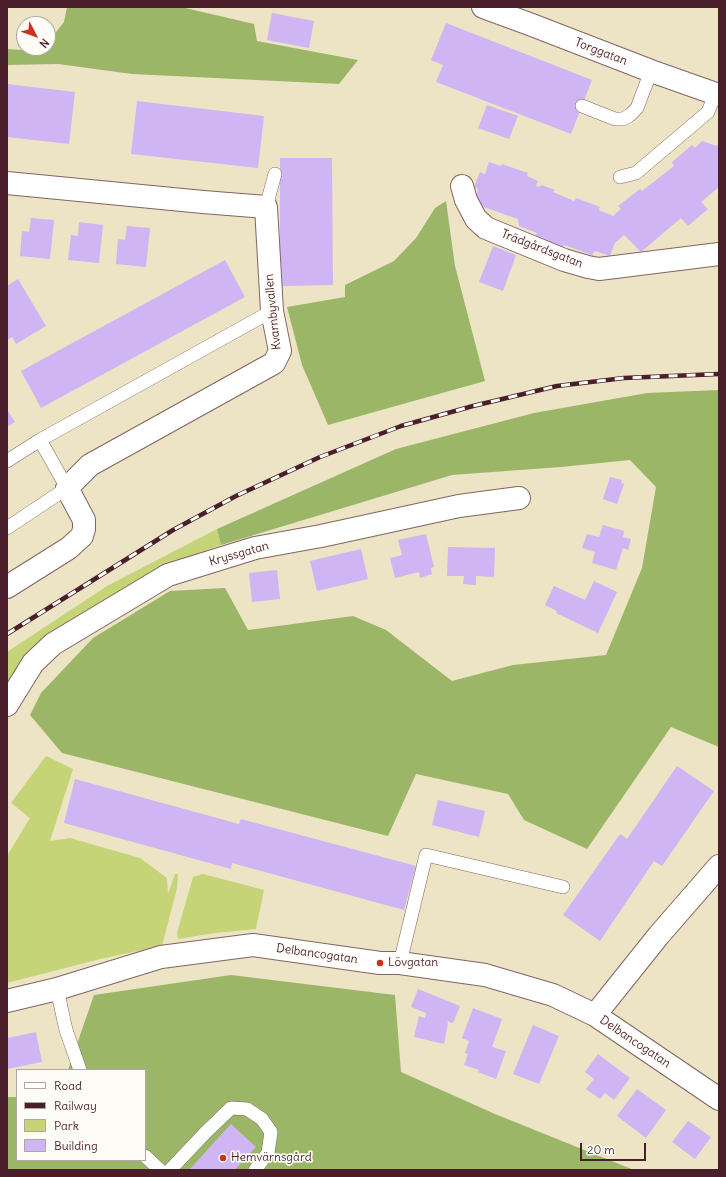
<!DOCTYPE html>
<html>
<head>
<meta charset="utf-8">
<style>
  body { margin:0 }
  #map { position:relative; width:726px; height:1177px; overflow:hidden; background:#ece4c5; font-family:Delius,sans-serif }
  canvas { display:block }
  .frame { position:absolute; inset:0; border:8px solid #4a1f2b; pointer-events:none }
  .legend { position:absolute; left:16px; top:1069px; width:130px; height:92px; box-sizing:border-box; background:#fdfcf7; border:1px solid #b5a4a5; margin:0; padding:5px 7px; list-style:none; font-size:12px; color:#4a1f2b }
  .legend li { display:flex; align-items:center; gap:8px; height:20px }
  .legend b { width:20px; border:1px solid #b5a4a5 }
  .north { position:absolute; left:16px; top:16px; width:40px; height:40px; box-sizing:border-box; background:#fdfcf7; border:1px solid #b5a4a5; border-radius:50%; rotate:131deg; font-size:11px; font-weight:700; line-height:16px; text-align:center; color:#4a1f2b }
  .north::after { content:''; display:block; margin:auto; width:14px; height:18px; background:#c8321e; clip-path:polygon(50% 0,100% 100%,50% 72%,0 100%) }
  .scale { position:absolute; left:580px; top:1143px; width:66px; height:18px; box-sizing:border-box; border:2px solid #4a1f2b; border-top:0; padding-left:5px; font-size:12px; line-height:14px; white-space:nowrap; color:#4a1f2b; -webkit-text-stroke:3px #fdfcf7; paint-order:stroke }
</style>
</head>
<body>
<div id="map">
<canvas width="726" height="1177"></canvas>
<div class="frame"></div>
<ul class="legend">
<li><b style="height:5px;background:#fff"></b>Road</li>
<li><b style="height:5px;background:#4a1f2b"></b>Railway</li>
<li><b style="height:11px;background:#c5d476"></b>Park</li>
<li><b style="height:11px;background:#cfb5f3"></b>Building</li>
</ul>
<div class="north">N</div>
<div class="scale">20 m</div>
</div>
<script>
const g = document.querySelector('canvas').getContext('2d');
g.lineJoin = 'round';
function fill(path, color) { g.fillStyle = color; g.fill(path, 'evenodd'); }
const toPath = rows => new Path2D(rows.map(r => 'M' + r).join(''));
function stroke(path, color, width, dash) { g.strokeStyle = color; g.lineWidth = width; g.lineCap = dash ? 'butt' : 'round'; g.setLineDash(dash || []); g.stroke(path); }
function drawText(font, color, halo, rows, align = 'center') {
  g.font = font + ' Delius,sans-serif'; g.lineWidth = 3.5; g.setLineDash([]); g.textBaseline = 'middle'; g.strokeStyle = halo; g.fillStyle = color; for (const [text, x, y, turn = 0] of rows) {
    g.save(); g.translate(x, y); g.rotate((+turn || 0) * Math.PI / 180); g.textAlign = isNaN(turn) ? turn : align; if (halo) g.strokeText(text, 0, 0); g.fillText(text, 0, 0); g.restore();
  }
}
fill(toPath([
  [217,529,221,545,188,558,7,687,7,652,107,586],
  [46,756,73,769,50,841,70,838,140,858,167,878,168,894,175,874,178,874,177,888,162,946,100,959,7,983,7,856,30,818,11,803],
  [203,874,264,890,256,929,215,933,178,939,177,933,193,877]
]), '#c5d476');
fill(toPath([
  [67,7,181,7,254,24,257,41,358,60,339,84,132,74,58,64,7,65,7,49,41,51,43,48,48,48,48,42,64,22],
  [446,201,455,266,485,381,328,425,302,365,287,307,345,297,345,285,394,261,416,238,435,208],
  [719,390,719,747,671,727,587,849,524,820,508,794,416,774,388,836,62,753,30,715,41,693,93,638,170,591,225,588,248,630,353,616,386,630,452,681,513,665,606,655,642,568,656,487,630,460,561,467,452,475,221,545,217,529,396,449,534,413,647,393],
  [231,975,395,995,401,1072,495,1114,634,1170,7,1170,7,1097,17,1097,17,1160,145,1160,145,1070,68,1070,94,995]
]), '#9cb667');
fill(toPath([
  [272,13,314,21,309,48,267,40],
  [446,23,592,80,571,134,436,82,443,65,431,60],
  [7,84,75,92,69,144,7,137],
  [137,101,264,116,258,168,131,154],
  [487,105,518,116,509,139,478,128],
  [702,141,717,146,719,141,719,187,701,202,708,209,688,226,681,218,641,252,624,235,615,243,610,256,595,251,592,255,564,245,563,248,532,242,537,233,519,226,518,219,475,204,478,189,474,187,480,172,485,174,489,162,501,166,502,164,528,173,527,176,538,181,536,186,540,187,541,185,555,190,553,192,574,201,576,198,600,207,599,210,613,216,621,209,618,206,640,189,642,191,674,166,672,162,692,145,695,148],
  [280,158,332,158,333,285,280,286],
  [31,218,54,220,50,259,20,256,22,231,29,232],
  [79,222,103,225,99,263,68,260,71,235,78,236],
  [127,226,150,228,146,267,116,264,118,239,125,240],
  [493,246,516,255,503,291,479,282],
  [225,260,245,297,41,408,21,371],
  [18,279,46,326,16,344,12,337,7,340,7,286],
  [7,410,15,422,7,427],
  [610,477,622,480,621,483,624,484,617,504,603,499],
  [603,525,624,531,623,537,631,539,628,550,623,548,616,570,592,563,595,552,582,548,587,534,599,537],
  [426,534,434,567,431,568,432,574,420,578,419,572,395,578,390,558,402,555,398,540],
  [448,547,495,548,494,577,476,576,476,585,463,584,464,576,447,576],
  [361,549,368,579,317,591,310,561],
  [277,570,280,599,252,602,249,573],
  [594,581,617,592,598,633,556,613,557,611,545,605,554,586,585,600],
  [677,766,714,791,662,866,654,861,600,941,563,915,620,834,627,839],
  [75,779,239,824,241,819,416,866,404,910,232,863,231,869,64,823],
  [438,800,485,811,479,837,432,825],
  [418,989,460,1006,453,1023,447,1021,448,1023,444,1044,414,1037,419,1016,425,1018,426,1013,411,1007],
  [473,1008,502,1019,492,1047,506,1051,496,1079,478,1072,479,1070,464,1065,468,1054,465,1053,469,1041,462,1038],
  [533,1025,559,1036,539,1084,513,1074],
  [36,1032,42,1062,7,1069,7,1038],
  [598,1054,630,1078,614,1100,605,1093,600,1099,586,1089,594,1079,585,1072],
  [637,1089,666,1110,646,1138,617,1116],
  [688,1121,711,1137,695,1159,672,1142],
  [231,1124,256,1147,235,1170,189,1170]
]), '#cfb5f3');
const lane = toPath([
  [582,106,615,119,623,119,630,115,637,108,651,71],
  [620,177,636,173,708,112,715,94],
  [266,207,275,174],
  [7,461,40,440,272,311],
  [7,528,67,488,40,440],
  [400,963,426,855,563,887],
  [57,989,66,1030,80,1070],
  [145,1156,160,1170],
  [170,1170,206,1132,231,1108,247,1109,262,1119,271,1132,268,1153,255,1170]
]);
const street = toPath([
  [483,7,532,25,651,71,719,95],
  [7,183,203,202,266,207,272,311,280,351,274,363,90,465,67,488,84,520,84,529,82,536,69,548,7,587],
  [462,186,466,200,476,219,486,228,564,260,588,267,599,269,719,254],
  [7,705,33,663,53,644,168,575,255,548,321,536,459,506,519,498],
  [7,1001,57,989,161,957,253,945,380,963,400,963,485,975,553,995,595,1015,719,1099],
  [595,1015,659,935,719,866]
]);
stroke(lane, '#836461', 14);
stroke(street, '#836461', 24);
stroke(lane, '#fff', 13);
stroke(street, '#fff', 22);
const rail = toPath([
  [7,634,173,530,236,496,320,457,401,426,473,406,557,386,624,378,719,374]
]);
stroke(rail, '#4a1f2b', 4.5);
stroke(rail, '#fdfcf7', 3, [9]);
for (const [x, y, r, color] of [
  [380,963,4,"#c8321e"],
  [223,1158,4,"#c8321e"]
]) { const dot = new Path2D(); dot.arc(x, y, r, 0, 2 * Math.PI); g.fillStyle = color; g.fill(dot); stroke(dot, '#fdfcf7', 1.5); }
drawText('12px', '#4a1f2b', '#fdfcf7', [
  ["Torggatan",601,52,21],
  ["Trädgårdsgatan",542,249,21],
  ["Kvarnbyvallen",273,312,-96],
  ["Kryssgatan",239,554,-16],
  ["Delbancogatan",317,954,8],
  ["Delbancogatan",635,1042,34]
]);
drawText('12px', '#4a1f2b', '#fdfcf7', [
  ["Lövgatan",388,963],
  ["Hemvärnsgård",231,1158]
], 'left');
</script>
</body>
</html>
